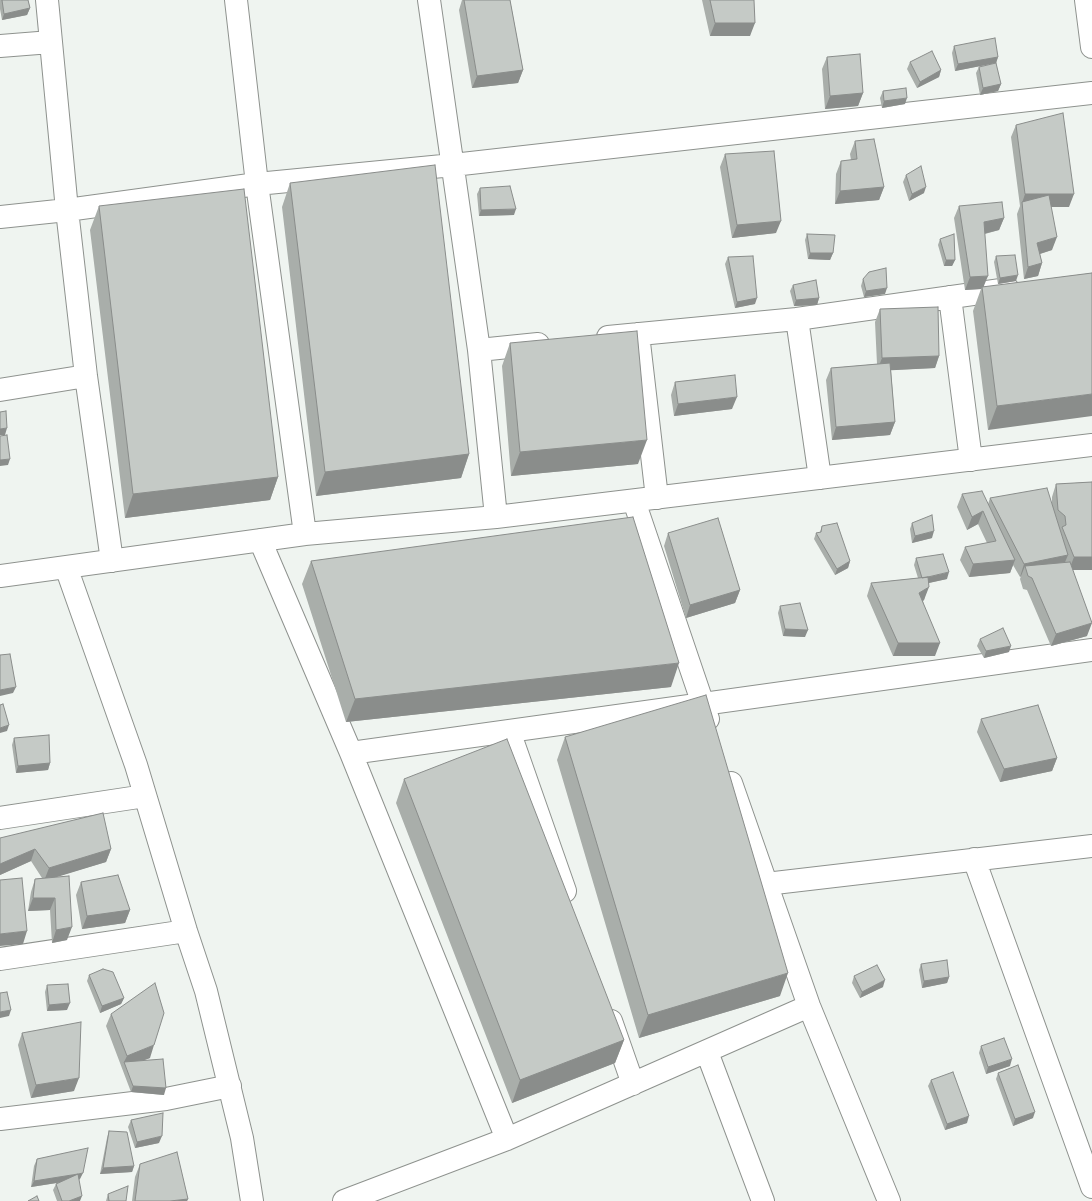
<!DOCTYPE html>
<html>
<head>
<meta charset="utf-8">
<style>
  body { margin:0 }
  canvas { display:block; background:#eff4f0 }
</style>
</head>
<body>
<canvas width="1092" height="1201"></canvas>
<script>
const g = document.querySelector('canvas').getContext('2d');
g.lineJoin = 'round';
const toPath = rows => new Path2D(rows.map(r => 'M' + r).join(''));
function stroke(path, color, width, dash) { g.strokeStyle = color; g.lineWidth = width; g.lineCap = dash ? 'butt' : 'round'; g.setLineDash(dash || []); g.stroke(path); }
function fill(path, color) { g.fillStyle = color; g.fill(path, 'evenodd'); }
const minor = toPath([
  [47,0,67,210,86,376,112,561],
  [236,0,257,184,305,534],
  [429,0,479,350,496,517],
  [0,46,51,42],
  [0,217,67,210,257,184,453,165,1092,93],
  [950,297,971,460],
  [797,319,820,478],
  [638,334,657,498],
  [608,337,797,319,1008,289],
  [479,350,538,344],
  [0,390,86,376],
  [634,501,708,719],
  [260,540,351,753,507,1139],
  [66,567,136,765,186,931,206,991,242,1138,252,1201],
  [0,576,305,534,496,517,1092,445],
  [509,731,565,891],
  [351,753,1092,650],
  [731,783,809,1006,889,1201],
  [0,818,145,796],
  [974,859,1092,1187],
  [766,884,1092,846],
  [0,959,186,931],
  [611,1021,633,1084],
  [707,1052,763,1201],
  [0,1119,166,1099,230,1086],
  [344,1201,507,1139,809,1006]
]);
const tertiary = toPath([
  [1086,0,1092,47]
]);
stroke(minor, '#8e928e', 24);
stroke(tertiary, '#8e928e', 24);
stroke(minor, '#fff', 22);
stroke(tertiary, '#fff', 22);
fill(toPath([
  [0,0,28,0,30,8,27,15,2,20,0,9],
  [462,0,510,0,523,70,518,83,472,88,459,10],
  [702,0,754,0,750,36,710,36],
  [954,46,998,57,996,63,955,71,952,53],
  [827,57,863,93,858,106,825,109,822,69],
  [910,62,941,70,939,77,917,88,907,69],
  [979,67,1001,84,998,91,980,95,976,73],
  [883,91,905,104,882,108,880,98],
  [1016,125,1069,207,1051,207,1052,250,1040,254,1042,263,1038,276,1024,279,1017,214,1020,206,1011,137],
  [855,141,884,187,879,200,835,204,836,174,841,161,851,160,850,154],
  [725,154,776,233,732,238,720,167],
  [906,175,924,193,909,201,903,182],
  [290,183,469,454,461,478,316,496,282,207],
  [480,188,514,215,479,216,477,194],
  [99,206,278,477,270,500,125,518,90,230],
  [959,206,1004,218,999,230,985,234,984,287,1092,273,988,430,973,311,981,289,965,290,954,218],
  [807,234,833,253,830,260,808,259,805,240],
  [940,239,955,260,952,266,944,266,938,245],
  [996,256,1016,281,998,284,994,262],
  [728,257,755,304,735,308,725,264],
  [863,279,885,294,864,297,861,286],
  [793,285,819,298,817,305,794,306,790,291],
  [880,309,939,356,935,368,891,370,895,422,890,435,832,440,826,380,831,368,877,364,875,322],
  [510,343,638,464,511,476,502,366],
  [675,382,732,409,674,416,671,395],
  [1092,482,1092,570,1072,570,1087,636,1051,646,1027,590,1023,589,1020,579,1021,576,1020,577,1013,565,1010,573,969,577,960,560,965,547,987,543,978,524,967,530,957,507,962,494,988,504,990,498,1052,505,1052,497,1056,484],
  [912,523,932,538,912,543,910,529],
  [822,526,850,561,848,568,835,575,814,539,816,533,820,532],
  [668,533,740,590,735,603,686,618,664,546],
  [916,558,947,579,928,583,924,600,923,601,935,656,893,656,867,596,871,583,918,578,914,565],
  [311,561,671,687,346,722,302,584],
  [780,606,805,637,783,636,778,613],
  [980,639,1009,652,984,658,977,646],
  [981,719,1057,758,1052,771,1000,782,977,732],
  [565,737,780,996,639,1038,557,760],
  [14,738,50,763,48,770,16,773,12,745],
  [404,779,624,1040,615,1063,512,1103,396,803],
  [0,838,111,849,106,862,55,877,67,940,52,943,50,910,28,911,31,892,35,879,42,878,31,861,0,875],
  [81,882,130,910,125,923,82,929,76,895],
  [921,964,949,977,947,983,922,988,919,970],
  [89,975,124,998,121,1004,100,1013,87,981],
  [854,976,883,987,860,998,852,983],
  [47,985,67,1010,47,1011,45,992],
  [111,1014,150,1058,141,1061,164,1095,131,1092,106,1026],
  [22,1033,74,1091,31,1098,18,1045],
  [981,1046,1010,1066,986,1074,979,1053],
  [998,1073,1033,1118,1013,1126,996,1079],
  [931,1080,967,1123,945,1130,928,1086],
  [131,1120,159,1143,135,1148,128,1127],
  [109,1131,134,1166,132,1172,100,1174,107,1138],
  [37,1159,80,1179,79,1180,80,1201,57,1201,53,1190,56,1184,57,1183,31,1187,34,1166],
  [140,1164,188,1199,187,1201,132,1201,135,1177],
  [108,1194,126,1201,106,1201]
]), '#a9aeaa');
fill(toPath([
  [30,8,27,15,2,20,4,14],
  [715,23,755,23,750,36,710,36],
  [998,57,996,63,955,71,958,64],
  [523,70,518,83,472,88,477,76],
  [941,70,939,77,917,88,920,82],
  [1001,84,998,91,980,95,983,88],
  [863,93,858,106,825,109,830,96],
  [907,98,905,104,882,108,884,101],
  [884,187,879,200,835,204,840,191],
  [926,187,924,193,909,201,912,194],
  [1025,194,1074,194,1069,207,1022,207,1022,203],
  [516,209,514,215,479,216,481,210],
  [1004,218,999,230,979,235,984,222],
  [781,221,776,233,732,238,737,225],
  [1057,237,1052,250,1033,256,1037,243],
  [810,253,833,253,830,260,808,259],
  [946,260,955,260,952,266,944,266],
  [1042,263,1038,276,1024,279,1028,267],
  [1018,275,1016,281,998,284,1000,278],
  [988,276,983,288,982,287,981,289,965,290,970,277],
  [887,288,885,294,864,297,866,291],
  [757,298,755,304,735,308,737,302],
  [819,298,817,305,794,306,796,300],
  [939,356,935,368,877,371,882,358],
  [1092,394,1092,416,988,430,997,406],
  [737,397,732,409,674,416,678,404],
  [895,422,890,435,832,440,836,427],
  [7,428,5,435,0,435,0,429],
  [647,440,638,464,511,476,520,452],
  [469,454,461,478,316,496,325,472],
  [10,459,8,465,0,466,0,460],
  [278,477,270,500,125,518,133,494],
  [983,511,978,524,967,530,972,517],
  [934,531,932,538,912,543,915,536],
  [1068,555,1063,567,1025,566,1021,576,1020,577,1024,564],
  [1074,557,1092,557,1092,570,1069,570],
  [1015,560,1010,573,969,577,973,564],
  [850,561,848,568,835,575,837,569],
  [949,572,947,579,920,585,922,579],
  [929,587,924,600,915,606,919,593],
  [740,590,735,603,686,618,690,605],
  [1092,623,1087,636,1051,646,1056,634],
  [785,629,808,630,805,637,783,636],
  [898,643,940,643,935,656,893,656],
  [1011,646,1009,652,984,658,986,651],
  [679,663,671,687,346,722,355,699],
  [16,687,13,693,0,696,0,690],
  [9,725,7,731,0,733,0,728],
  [1057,758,1052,771,1000,782,1004,769],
  [50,763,48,770,16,773,18,766],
  [35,849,31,861,0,875,0,864],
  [111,849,106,862,44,881,49,868],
  [33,898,55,898,50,910,28,911],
  [130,910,125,923,82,929,87,916],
  [72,927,67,940,52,943,56,930],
  [27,931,23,944,0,946,0,934],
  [788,973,780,996,639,1038,648,1015],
  [949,977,947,983,922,988,924,981],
  [885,980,883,987,860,998,862,992],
  [124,998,121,1004,100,1013,102,1006],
  [70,1003,67,1010,47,1011,49,1005],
  [11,1010,9,1016,0,1018,0,1012],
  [624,1040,615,1063,512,1103,520,1080],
  [154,1045,150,1058,126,1067,124,1062,127,1056],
  [1012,1059,1010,1066,986,1074,988,1067],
  [79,1078,74,1091,31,1098,36,1085],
  [133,1086,166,1088,164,1095,131,1092],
  [1035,1112,1033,1118,1013,1126,1015,1119],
  [969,1116,967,1123,945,1130,947,1124],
  [162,1136,159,1143,135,1148,137,1142],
  [134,1166,132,1172,100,1174,103,1168],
  [83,1173,80,1179,75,1180,78,1174],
  [78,1174,75,1180,31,1187,34,1181],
  [82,1196,80,1201,69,1201],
  [188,1199,187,1201,170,1201]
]), '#8a8d8b');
const building = toPath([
  [2,0,28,0,30,8,4,14,2,0],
  [464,0,510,0,523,70,477,76,464,0],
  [710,0,754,0,755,23,715,23,710,0],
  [995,38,998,57,958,64,954,46,995,38],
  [932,51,941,70,920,82,910,62,932,51],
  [860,54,863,93,830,96,827,57,860,54],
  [996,63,1001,84,983,88,979,67,996,63],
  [906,88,907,98,884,101,883,91,906,88],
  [1063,113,1074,194,1025,194,1016,125,1063,113],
  [874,139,884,187,840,191,841,161,857,159,855,141,874,139],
  [774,151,781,221,737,225,725,154,774,151],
  [435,165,469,454,325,472,290,183,435,165],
  [921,166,926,187,912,194,906,175,921,166],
  [510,186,516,209,481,210,480,188,510,186],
  [244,189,278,477,133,494,99,206,244,189],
  [1049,195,1057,237,1037,243,1042,263,1028,267,1022,202,1049,195],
  [1002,202,1004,218,984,222,988,276,970,277,959,206,1002,202],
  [807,234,835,235,833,253,810,253,807,234],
  [954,234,955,260,946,260,940,239,954,234],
  [1015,255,1018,275,1000,278,996,256,1015,255],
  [753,256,757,298,737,302,728,257,753,256],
  [886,268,887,288,866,291,863,279,869,272,886,268],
  [1092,273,1092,394,997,406,982,287,1092,273],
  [816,280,819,298,796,300,793,285,816,280],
  [938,307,939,356,882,358,880,309,938,307],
  [637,331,647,440,520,452,510,343,637,331],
  [890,363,895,422,836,427,831,368,890,363],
  [735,375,737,397,678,404,675,382,735,375],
  [6,411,7,428,0,429,0,412,6,411],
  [7,435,10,459,0,460,0,436,7,435],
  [1092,482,1092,557,1074,557,1062,527,1066,525,1065,516,1058,510,1056,484,1092,482],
  [1047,488,1068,555,1024,564,990,498,1047,488],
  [982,491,1015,560,973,564,965,547,996,541,983,511,972,517,962,494,982,491],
  [932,515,934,531,915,536,912,523,932,515],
  [633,517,679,663,355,699,311,561,633,517],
  [718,518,740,590,690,605,668,533,718,518],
  [837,523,850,561,837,569,816,533,821,532,822,526,837,523],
  [943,554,949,572,928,577,922,578,916,558,943,554],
  [1070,562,1092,623,1056,634,1032,578,1028,576,1025,566,1070,562],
  [928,577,929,587,919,593,940,643,898,643,871,583,928,577],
  [800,603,808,630,785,629,780,606,800,603],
  [1003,628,1011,646,986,651,980,639,1003,628],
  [10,654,16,687,0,690,0,655,10,654],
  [706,695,788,973,648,1015,565,737,706,695],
  [3,704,9,725,0,728,0,705,3,704],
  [1038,705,1057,758,1004,769,981,719,1038,705],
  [49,735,50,763,18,766,14,738,49,735],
  [507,739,624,1040,520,1080,404,779,507,739],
  [103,813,111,849,49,868,35,849,0,864,0,838,103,813],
  [118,875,130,910,87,916,81,882,118,875],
  [69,876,72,927,56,930,55,898,33,898,35,879,69,876],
  [22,878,27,931,0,934,0,880,22,878],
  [947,960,949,977,924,981,921,964,947,960],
  [877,965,885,980,862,992,854,976,877,965],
  [103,969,113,972,124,998,102,1006,89,975,103,969],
  [155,983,164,1013,154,1045,127,1056,111,1014,155,983],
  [68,984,70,1003,49,1005,47,985,68,984],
  [7,992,11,1010,0,1012,0,993,7,992],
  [81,1022,79,1078,36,1085,22,1033,81,1022],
  [1004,1038,1012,1059,988,1067,981,1046,1004,1038],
  [163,1059,166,1088,133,1086,124,1062,163,1059],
  [1018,1065,1035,1112,1015,1119,998,1073,1018,1065],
  [953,1072,969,1116,947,1124,931,1080,953,1072],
  [163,1113,162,1136,137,1142,131,1120,163,1113],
  [109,1131,127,1132,134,1166,103,1168,109,1131],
  [88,1148,83,1173,78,1174,82,1196,69,1201,62,1201,56,1184,78,1174,34,1181,37,1159,88,1148],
  [177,1152,188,1199,170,1201,135,1201,140,1164,177,1152],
  [128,1186,126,1201,109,1201,108,1194,128,1186],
  [37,1196,39,1201,28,1201,37,1196]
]);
fill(building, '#c5cac6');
stroke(building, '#8a8d8b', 1);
</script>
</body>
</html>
